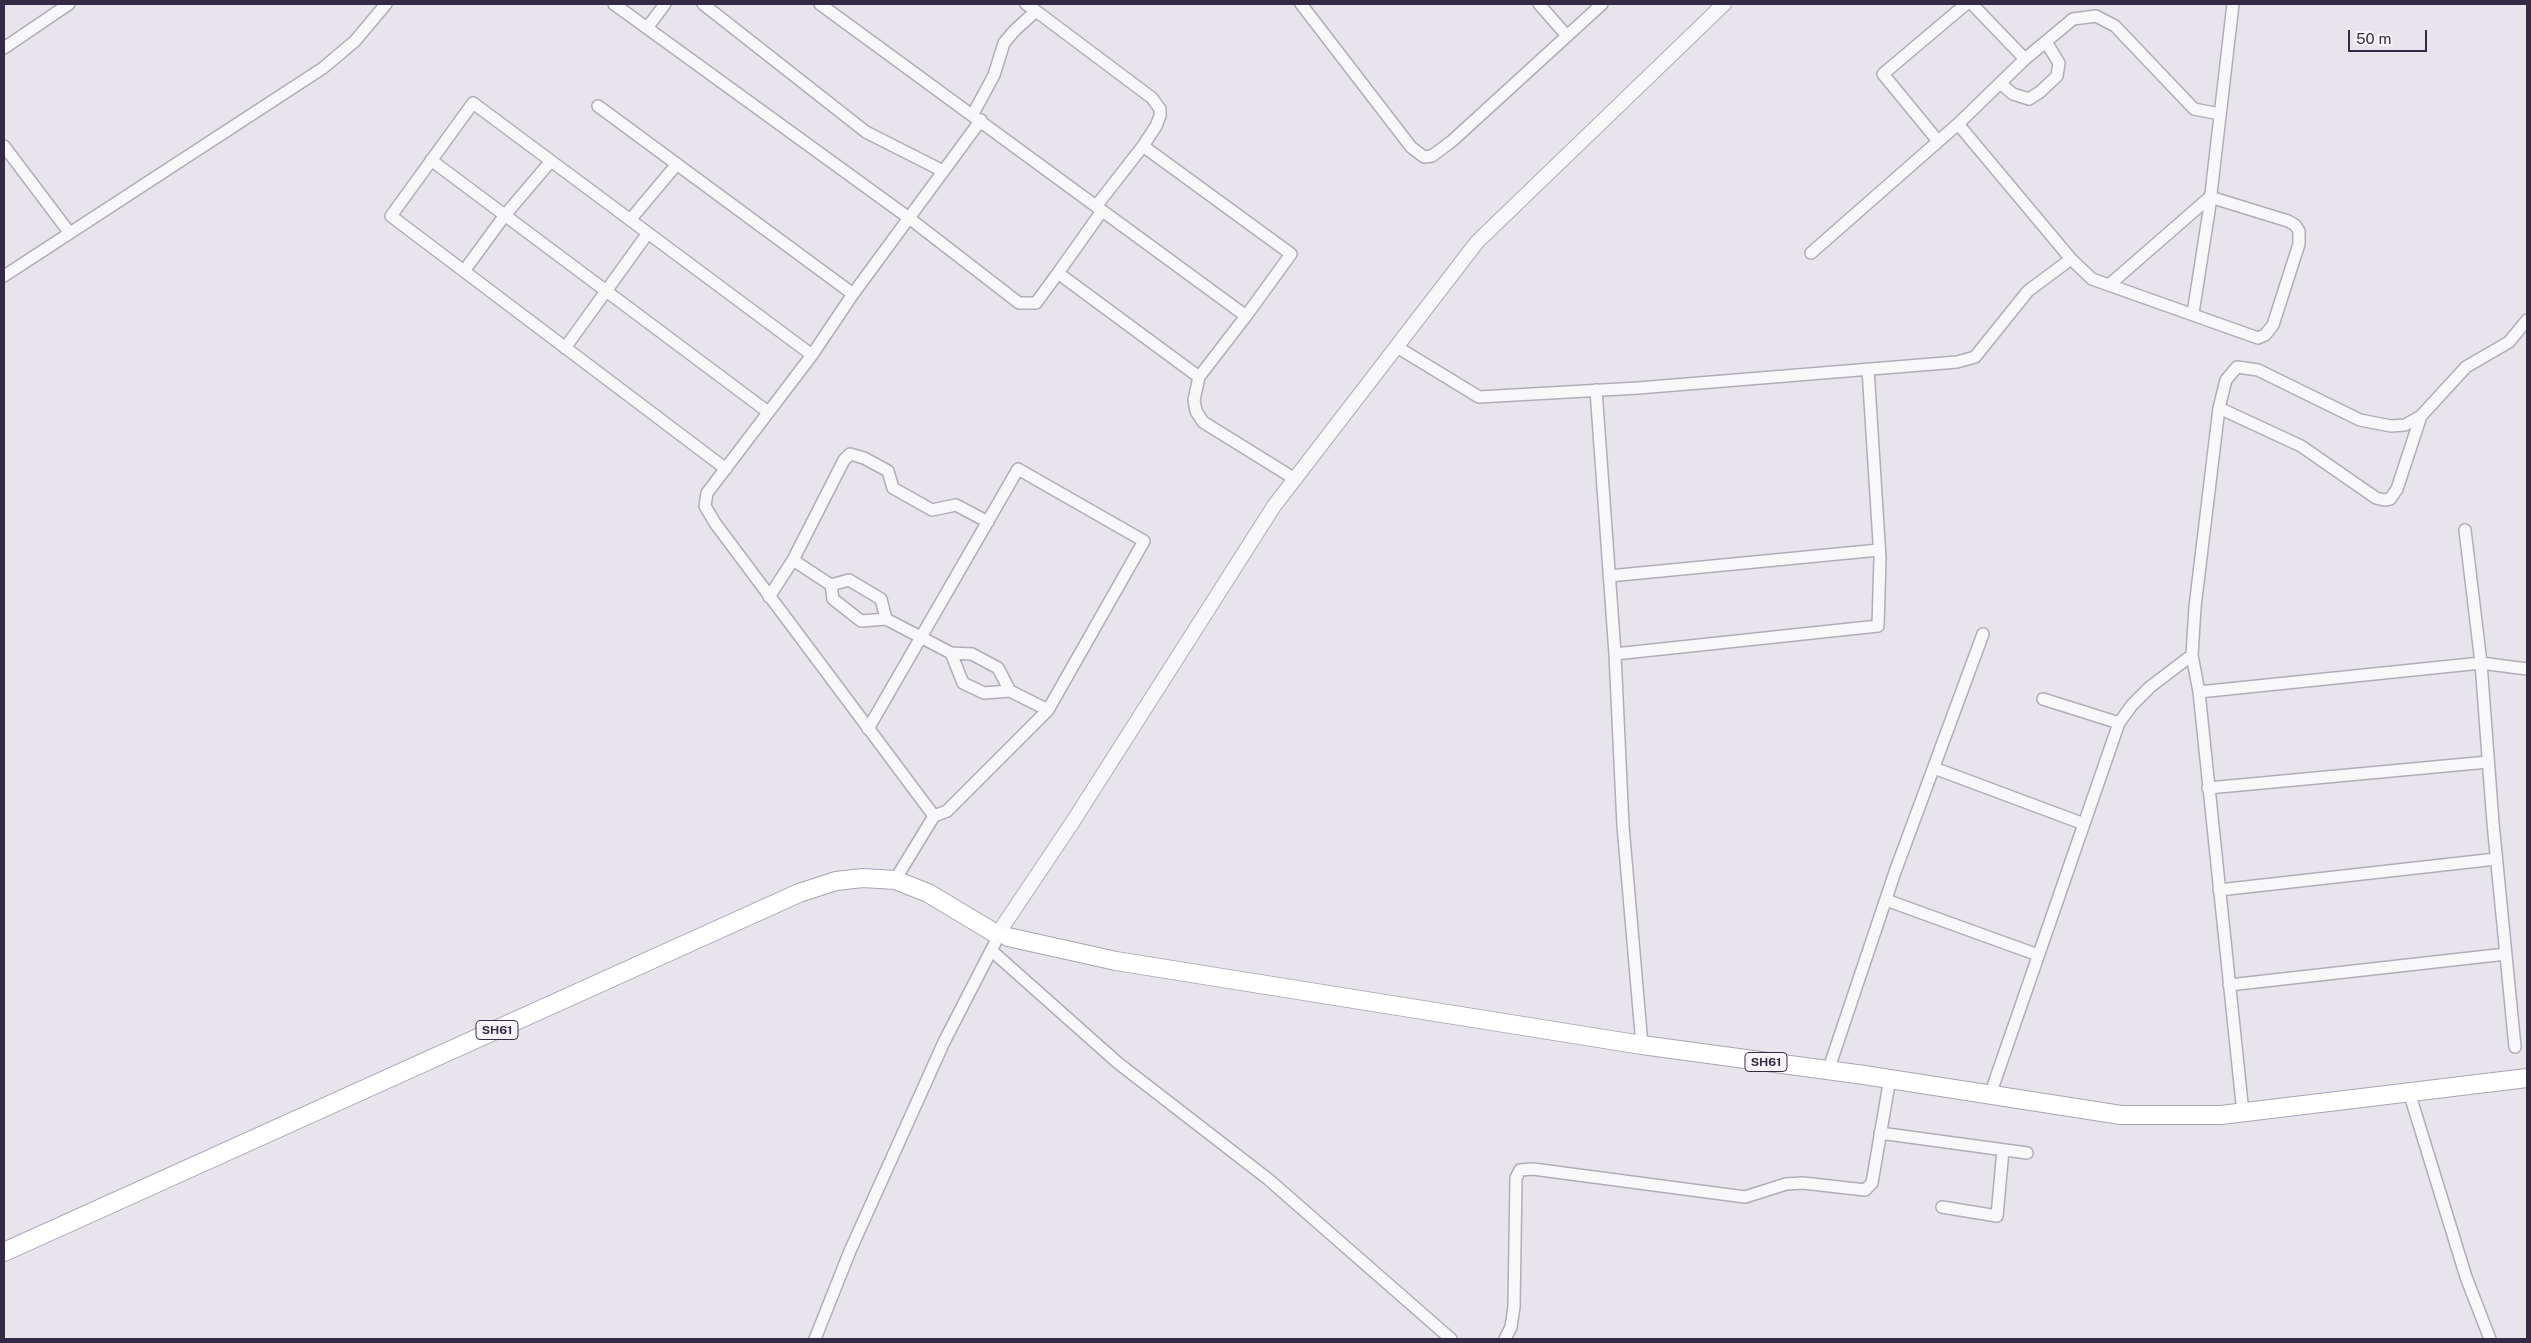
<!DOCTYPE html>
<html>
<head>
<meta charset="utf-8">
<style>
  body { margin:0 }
  #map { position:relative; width:2531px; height:1343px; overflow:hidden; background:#e7e4ec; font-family:"Public Sans",sans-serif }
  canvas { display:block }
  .frame { position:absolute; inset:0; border:5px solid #352a45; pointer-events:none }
  .scale { position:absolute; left:2348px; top:30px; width:79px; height:22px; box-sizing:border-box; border:2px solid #352a45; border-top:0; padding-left:6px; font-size:15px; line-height:18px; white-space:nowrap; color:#352a45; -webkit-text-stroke:4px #f6f4f9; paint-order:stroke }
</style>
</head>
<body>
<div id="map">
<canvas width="2531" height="1343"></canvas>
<div class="frame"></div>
<div class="scale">50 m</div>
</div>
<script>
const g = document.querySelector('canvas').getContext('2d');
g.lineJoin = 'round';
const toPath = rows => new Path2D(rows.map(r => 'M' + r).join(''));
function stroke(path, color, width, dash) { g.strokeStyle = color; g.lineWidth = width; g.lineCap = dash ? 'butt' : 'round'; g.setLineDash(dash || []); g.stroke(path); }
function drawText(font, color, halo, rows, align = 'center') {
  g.font = font + ' "Public Sans",sans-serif'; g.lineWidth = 5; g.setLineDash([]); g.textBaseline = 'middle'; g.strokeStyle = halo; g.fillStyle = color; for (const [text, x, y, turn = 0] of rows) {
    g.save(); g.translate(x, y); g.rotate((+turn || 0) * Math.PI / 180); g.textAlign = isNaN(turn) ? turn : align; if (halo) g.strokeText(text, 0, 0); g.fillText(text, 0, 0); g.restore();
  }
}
const minor = toPath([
  [614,4,909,218,1019,303,1036,303,1058,273,1199,377],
  [703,4,866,132,943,171],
  [820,4,1246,316,1199,377,1194,400,1196,411,1203,422,1295,479],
  [1301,4,1411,147,1424,157,1432,156,1452,141,1602,4],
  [1539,4,1567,36],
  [1972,4,2025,59],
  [1036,11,1152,98,1160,109,1160,116,1156,126,1143,146,1097,205],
  [647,28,665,4],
  [4,48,69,4],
  [2000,83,2013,94,2029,99,2040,92,2057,76,2059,63,2046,42],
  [598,106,853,294],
  [973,114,994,75,1004,43,1014,31,1036,11,1026,4],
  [1938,141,1883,74,1966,4],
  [4,146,69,232],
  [1143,146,1291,254,1246,316],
  [431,160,768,412],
  [630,220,677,164],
  [1811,253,1958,124],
  [2071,259,2092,279,2258,338,2265,335,2273,325,2299,244,2299,231,2295,225,2288,221,2210,197,2109,285],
  [464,271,505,215,551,161],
  [1058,273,1102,211],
  [4,276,323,68,355,41,386,4],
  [2193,313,2209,211,2233,4],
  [1397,347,1479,397,1638,388,1957,362,1975,357,2028,291,2071,259,1958,124,2025,59,2073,19,2096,16,2115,26,2194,109,2220,114],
  [565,348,648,233],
  [1596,390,1615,654,1623,826,1642,1045],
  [2219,408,2301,446,2376,498,2384,500,2390,499,2397,489,2421,416],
  [726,469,391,216,473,103,812,355],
  [2465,530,2481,663,2493,823,2515,1047],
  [793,560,831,585,833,599,861,621,886,619,951,653,963,683,984,693,1010,691,1048,710],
  [1609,576,1879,550],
  [831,585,849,580,881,599,886,619],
  [769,597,793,560,844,460,850,454,864,458,888,471,893,488,932,510,956,505,988,522],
  [951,653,972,654,998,668,1010,691],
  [1615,654,1878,626,1880,558,1868,369],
  [2199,692,2481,663,2527,669],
  [2043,699,2119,723],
  [868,729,1018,469,1144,541,1048,710,947,811,934,816],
  [1934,768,2084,824],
  [2208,788,2488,762],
  [895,880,934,816,715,523,705,506,707,493,812,355,853,294,981,120],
  [2219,890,2496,859],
  [1886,900,2038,955],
  [992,951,1118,1063,1268,1179,1451,1339],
  [2229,985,2506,954],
  [1828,1071,1895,872,1983,634],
  [2409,1092,2466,1277,2490,1339],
  [1990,1095,2119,723,2132,705,2150,687,2192,655],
  [2243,1113,2199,692,2192,655,2195,607,2219,408,2226,380,2237,367,2258,370,2360,420,2391,426,2405,425,2421,416,2466,367,2509,342,2527,320],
  [1880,1133,2027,1153],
  [1942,1207,1997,1216,2003,1150],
  [815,1339,850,1251,944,1042,996,941],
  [1505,1339,1511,1327,1514,1307,1516,1178,1520,1170,1533,1169,1745,1197,1786,1184,1803,1183,1865,1190,1872,1183,1890,1078]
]);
const tertiary = toPath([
  [1003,926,1072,823,1274,506,1477,242,1724,4]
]);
const primary = toPath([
  [1008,937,1116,961,1642,1045,1864,1075,2121,1115,2221,1115,2527,1078],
  [4,1252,799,893,836,881,863,878,895,880,928,893,993,932]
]);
stroke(minor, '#b2acba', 14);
stroke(tertiary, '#b2acba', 16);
stroke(primary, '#aaa3b8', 20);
stroke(minor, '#f8f7fa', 11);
stroke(tertiary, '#f8f7fa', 14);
stroke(primary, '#fff', 18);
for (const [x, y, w] of [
  [497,1030,42],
  [1766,1062,42]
]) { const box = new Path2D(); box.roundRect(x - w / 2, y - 9.5, w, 19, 4); g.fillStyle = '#f6f4f9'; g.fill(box); stroke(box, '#352a45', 1); }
drawText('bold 12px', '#352a45', null, [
  ["SH61",497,1030],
  ["SH61",1766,1062]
]);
</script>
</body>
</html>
